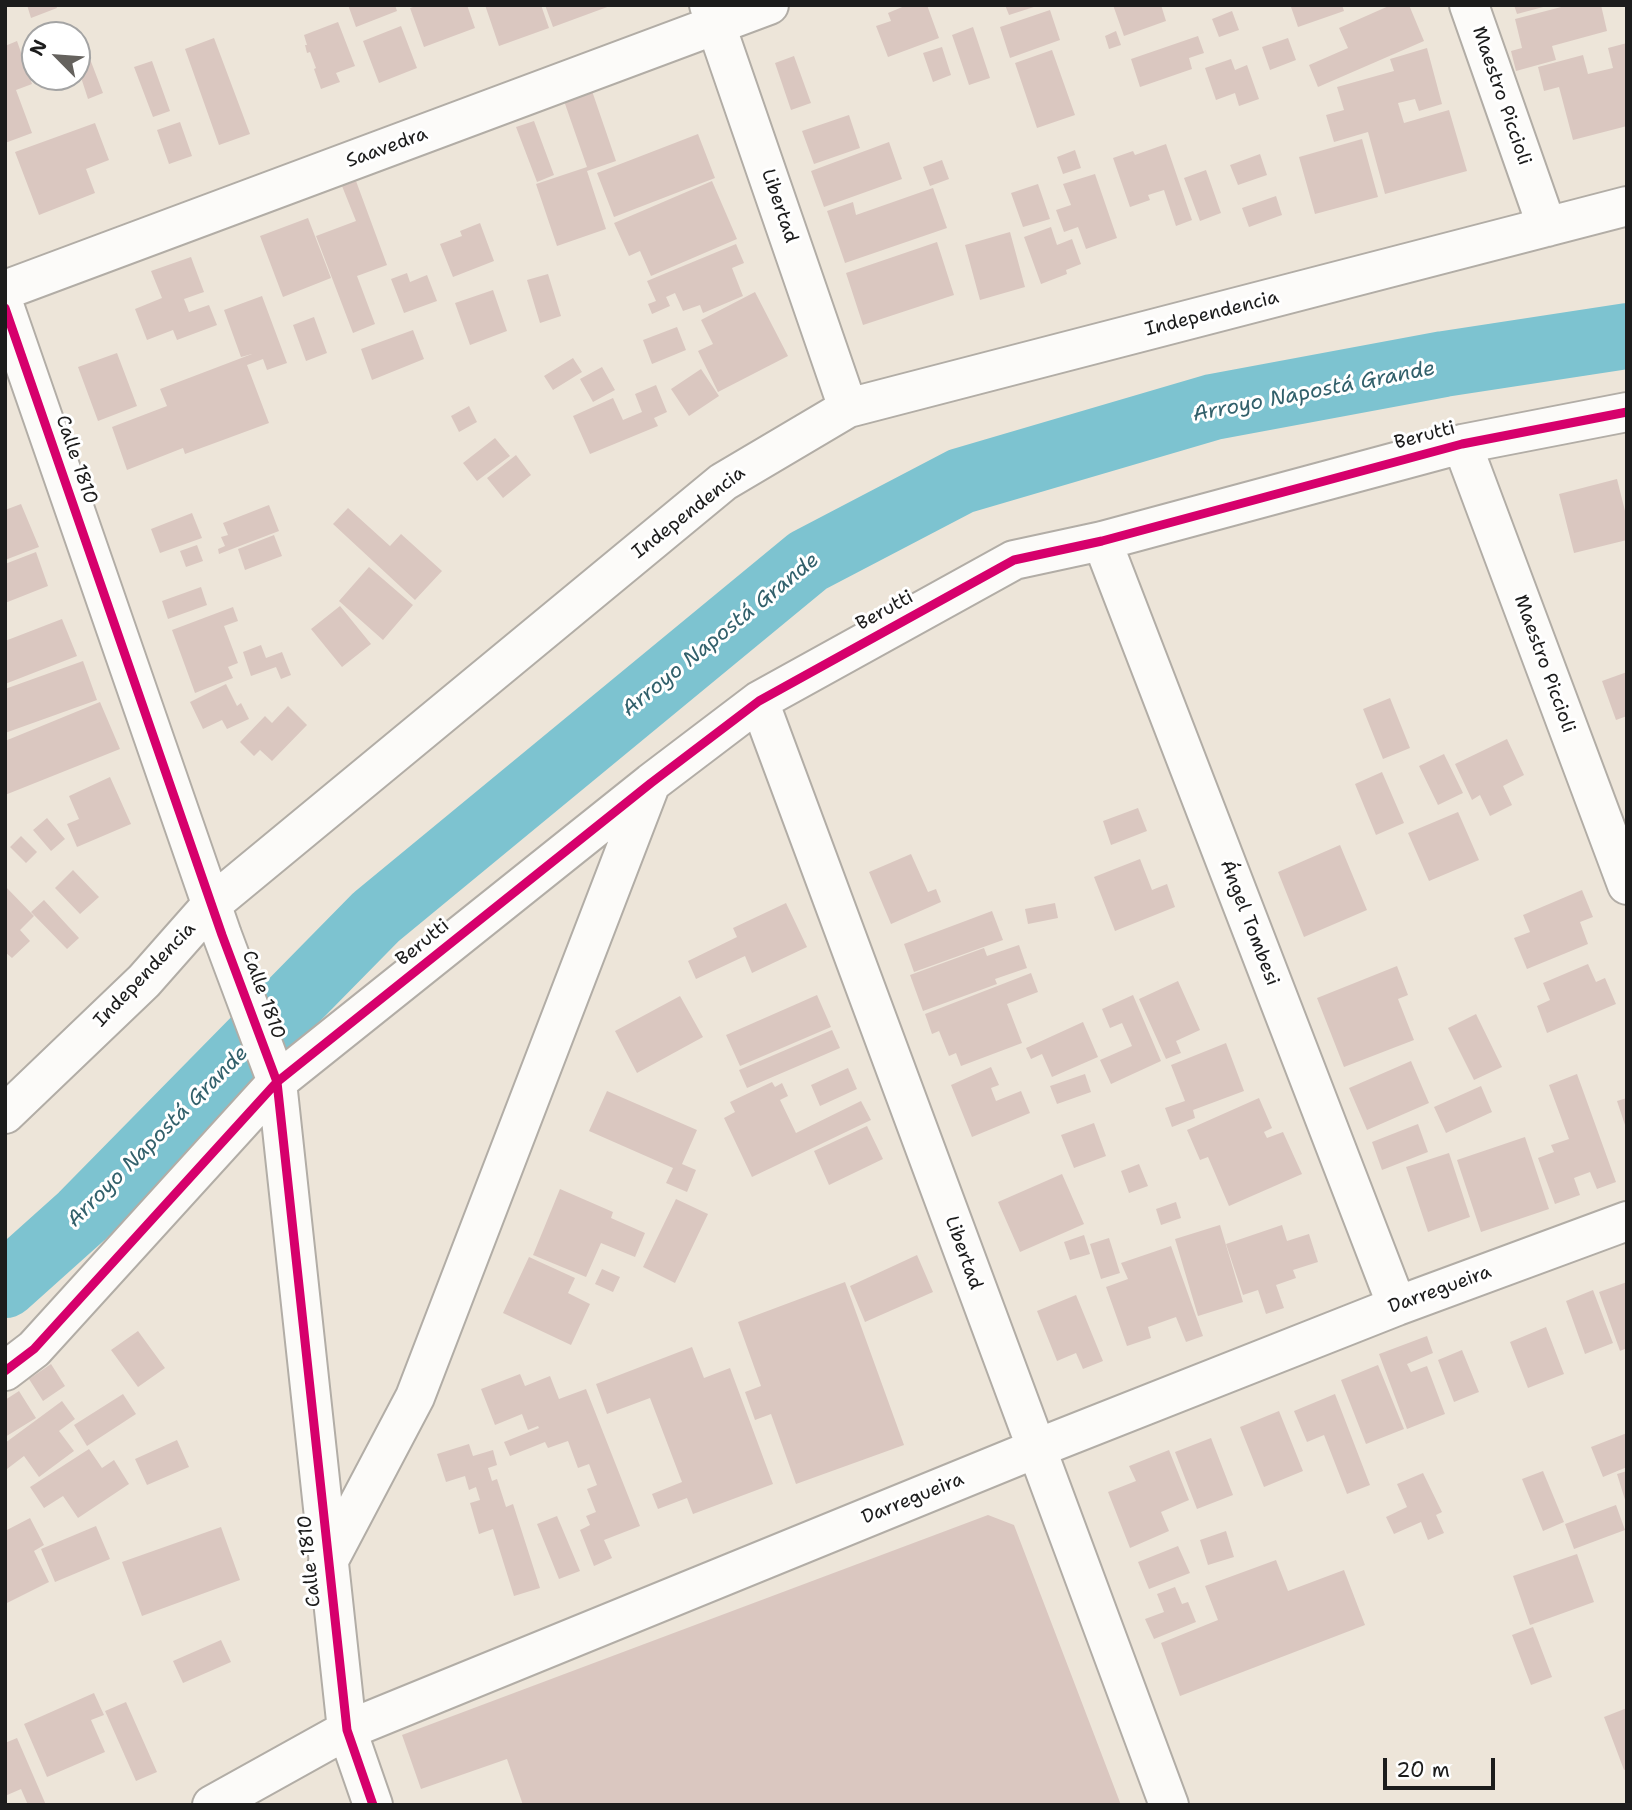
<!DOCTYPE html>
<html>
<head>
<meta charset="utf-8">
<style>
  body { margin:0 }
  #map { position:relative; width:1632px; height:1810px; overflow:hidden; background:#ede5d9; font-family:"Shantell Sans",sans-serif }
  canvas { display:block }
  .frame { position:absolute; inset:0; border:7px solid #1c1c1c; pointer-events:none }
  .north { position:absolute; left:21px; top:21px; width:70px; height:70px; box-sizing:border-box; background:#fff; border:2px solid #a4a4a4; border-radius:50%; rotate:295deg; font-size:19px; font-weight:700; line-height:28px; text-align:center; color:#1c1c1c }
  .north::after { content:''; display:block; margin:auto; width:24px; height:32px; background:#65625e; clip-path:polygon(50% 0,100% 100%,50% 72%,0 100%) }
  .scale { position:absolute; left:1383px; top:1758px; width:112px; height:32px; box-sizing:border-box; border:4px solid #1c1c1c; border-top:0; padding-left:9px; font-size:21px; line-height:24px; white-space:nowrap; color:#1c1c1c; -webkit-text-stroke:5px #fff; paint-order:stroke }
</style>
</head>
<body>
<div id="map">
<canvas width="1632" height="1810"></canvas>
<div class="frame"></div>
<div class="north">N</div>
<div class="scale">20 m</div>
</div>
<script>
const g = document.querySelector('canvas').getContext('2d');
g.lineJoin = 'round';
const toPath = rows => new Path2D(rows.map(r => 'M' + r).join(''));
function stroke(path, color, width, dash) { g.strokeStyle = color; g.lineWidth = width; g.lineCap = dash ? 'butt' : 'round'; g.setLineDash(dash || []); g.stroke(path); }
function fill(path, color) { g.fillStyle = color; g.fill(path, 'evenodd'); }
function drawText(font, color, halo, rows, align = 'center') {
  g.font = font + ' "Shantell Sans",sans-serif'; g.lineWidth = 6; g.setLineDash([]); g.textBaseline = 'middle'; g.strokeStyle = halo; g.fillStyle = color; for (const [text, x, y, turn = 0] of rows) {
    g.save(); g.translate(x, y); g.rotate((+turn || 0) * Math.PI / 180); g.textAlign = isNaN(turn) ? turn : align; if (halo) g.strokeText(text, 0, 0); g.fillText(text, 0, 0); g.restore();
  }
}
stroke(toPath([
  [5,1285,82,1216,376,917,808,561,961,481,1213,407,1444,364,1627,336]
]), '#7dc3d0', 66);
fill(toPath([
  [27,5,56,5,57,8,31,18],
  [348,5,395,5,397,11,356,27],
  [419,5,467,5,475,28,424,47,410,8],
  [485,5,541,5,549,28,499,46],
  [545,5,610,5,610,6,553,27],
  [907,5,927,5,939,38,888,57,876,26,891,21,888,13],
  [1005,5,1037,5,1037,6,1009,15],
  [1113,5,1161,5,1166,21,1124,36],
  [1297,5,1342,5,1344,11,1298,27,1291,7],
  [1391,5,1409,5,1424,41,1318,87,1309,65,1348,48,1339,28],
  [1514,5,1546,5,1547,6,1517,14],
  [1569,5,1601,5,1607,31,1552,46,1556,60,1516,71,1511,51,1522,48,1515,19],
  [1050,10,1060,40,1010,58,1000,27],
  [1232,11,1239,30,1219,37,1212,19],
  [338,22,355,66,336,73,340,82,321,89,314,69,316,68,310,52,307,53,305,45,307,45,304,35],
  [401,26,417,68,379,83,363,41],
  [973,27,990,78,969,85,952,35],
  [1116,31,1121,45,1109,49,1105,36],
  [1198,36,1204,53,1189,58,1192,69,1140,87,1131,59],
  [214,38,250,134,219,145,185,49],
  [1288,38,1296,60,1270,70,1262,47],
  [17,41,32,84,16,90,32,133,5,143,5,46],
  [1627,43,1627,126,1573,140,1559,87,1544,91,1538,67,1583,55,1588,74,1613,68,1608,48],
  [942,47,951,75,933,82,923,53],
  [1427,48,1442,104,1419,111,1415,99,1398,103,1404,123,1449,110,1467,171,1385,194,1368,132,1334,142,1326,115,1344,110,1337,87,1394,71,1390,59],
  [1052,50,1075,115,1037,128,1015,63],
  [794,56,811,103,791,110,775,63],
  [90,59,103,93,88,99,77,65],
  [1231,59,1235,70,1247,65,1259,99,1239,106,1235,93,1216,100,1205,68],
  [152,61,170,111,153,117,134,67],
  [591,88,616,161,587,171,606,229,557,246,536,184,587,167,563,98],
  [849,115,860,148,814,164,802,131],
  [534,121,554,175,537,182,516,127],
  [180,122,192,156,169,164,157,130],
  [95,123,109,160,86,169,95,193,39,215,15,152],
  [698,134,715,178,614,217,597,173],
  [1362,139,1378,197,1315,214,1299,157],
  [889,142,902,179,824,207,811,171],
  [1166,144,1192,220,1176,226,1164,190,1148,195,1150,200,1130,207,1113,158,1133,151,1135,155],
  [1075,150,1081,168,1063,174,1057,157],
  [1260,154,1267,175,1238,185,1230,165],
  [942,160,949,179,930,186,923,167],
  [1206,170,1221,213,1200,221,1184,178],
  [1095,174,1117,238,1086,249,1078,227,1064,232,1056,210,1071,205,1063,184],
  [356,181,387,265,357,276,375,324,353,333,316,236,356,221,342,186],
  [712,181,737,239,651,276,640,251,629,256,614,223],
  [1038,184,1050,219,1023,227,1011,193],
  [933,188,947,228,845,263,827,211,853,202,856,215],
  [1276,196,1282,215,1249,227,1242,208],
  [308,218,331,278,283,297,260,236],
  [480,223,494,261,453,277,440,244,462,236,460,231],
  [1051,227,1057,245,1072,239,1081,264,1066,270,1067,274,1041,284,1024,237],
  [1010,232,1025,287,980,300,965,245],
  [937,242,954,295,863,325,846,273],
  [736,244,744,263,732,268,743,296,703,313,700,305,683,311,675,293,666,297,670,306,652,314,648,304,656,301,647,281],
  [191,257,204,292,184,299,189,312,209,305,217,325,177,340,173,330,147,340,135,309,162,298,151,271],
  [407,273,410,282,427,275,437,301,404,313,391,279],
  [548,274,561,316,540,323,527,280],
  [493,290,507,331,470,345,455,303],
  [755,292,788,356,718,392,698,351,713,344,701,320],
  [262,296,287,363,267,370,263,359,247,365,269,423,185,454,183,448,127,470,112,427,167,406,160,389,252,354,241,357,224,310],
  [314,317,327,353,306,361,293,325],
  [677,327,686,350,652,364,643,340],
  [413,330,424,359,372,380,361,349],
  [117,353,137,406,98,421,78,367],
  [573,358,582,372,553,390,544,376],
  [602,367,615,390,593,402,580,379],
  [701,369,719,396,689,416,671,389],
  [656,385,667,412,654,418,658,426,590,454,573,416,613,398,623,420,642,412,635,394],
  [469,406,477,422,459,432,451,416],
  [495,438,510,456,477,481,463,463],
  [516,455,531,475,503,498,487,478],
  [1617,479,1627,519,1627,540,1574,553,1559,494],
  [21,504,39,547,5,560,5,510],
  [269,505,279,531,219,554,218,549,225,546,221,537,228,535,223,523],
  [348,508,390,546,401,534,442,571,415,600,333,524],
  [192,513,202,538,160,553,151,529],
  [274,535,282,556,245,570,238,549],
  [197,545,203,561,186,567,180,551],
  [36,552,48,586,5,603,5,564],
  [369,567,413,605,383,640,339,601],
  [201,587,207,605,168,619,162,601],
  [340,606,371,644,342,667,311,629],
  [233,607,238,621,224,626,238,663,228,667,233,678,195,693,172,630],
  [62,619,77,656,5,684,5,641],
  [261,645,266,658,282,652,291,675,281,679,276,667,251,676,243,652],
  [83,661,97,700,5,733,5,689],
  [1627,672,1627,716,1616,720,1602,681],
  [226,684,237,706,241,703,249,719,227,729,222,720,203,729,190,702],
  [1390,698,1410,748,1383,759,1363,709],
  [100,702,120,749,5,795,5,741],
  [288,706,307,725,272,761,260,750,254,756,240,742,265,716,272,723],
  [1507,739,1524,775,1503,786,1512,805,1490,816,1480,795,1472,800,1455,764],
  [1444,754,1463,793,1438,805,1419,766],
  [1382,772,1404,823,1376,835,1355,784],
  [110,777,131,824,77,847,67,824,79,819,69,796],
  [1138,808,1147,831,1111,845,1103,821],
  [1458,812,1479,860,1429,881,1408,833],
  [47,818,65,839,51,851,33,830],
  [21,836,37,852,26,863,10,847],
  [1340,845,1367,910,1304,937,1278,872],
  [911,854,928,892,936,889,941,902,891,924,869,872],
  [1140,859,1152,890,1167,884,1175,907,1115,931,1094,877],
  [73,870,99,897,80,914,55,888],
  [5,886,34,916,20,930,30,941,12,958,5,952],
  [1582,890,1593,917,1580,922,1588,944,1527,969,1514,938,1530,932,1523,915],
  [44,900,79,938,67,949,31,912],
  [786,903,807,947,752,973,745,956,696,979,688,961,737,937,733,928],
  [1055,903,1058,918,1028,924,1025,909],
  [992,911,1003,940,914,972,904,944],
  [1019,945,1027,968,995,979,997,984,923,1011,910,975,984,948,987,956],
  [1588,964,1596,982,1605,978,1616,1004,1547,1033,1537,1006,1550,1000,1543,983],
  [1397,966,1408,995,1398,999,1414,1040,1344,1067,1317,998],
  [1031,973,1038,992,1007,1004,1022,1043,961,1066,956,1053,949,1056,939,1031,932,1034,925,1014],
  [1178,981,1200,1030,1176,1041,1181,1053,1166,1059,1139,999],
  [817,995,831,1027,740,1066,726,1035],
  [1133,995,1161,1061,1111,1084,1100,1060,1132,1046,1122,1023,1110,1028,1102,1009],
  [680,996,703,1037,637,1073,615,1031],
  [1476,1014,1502,1067,1474,1080,1448,1028],
  [1083,1022,1098,1057,1052,1077,1042,1054,1031,1059,1026,1048],
  [832,1030,840,1048,747,1088,739,1070],
  [1226,1043,1244,1091,1193,1110,1195,1118,1172,1127,1165,1108,1185,1101,1171,1065],
  [1411,1061,1429,1103,1367,1130,1349,1088],
  [991,1067,999,1085,991,1088,996,1101,1021,1091,1030,1113,972,1137,951,1085],
  [848,1068,857,1089,820,1106,811,1085],
  [1085,1074,1091,1092,1057,1104,1050,1086],
  [1577,1074,1616,1182,1597,1189,1590,1172,1574,1178,1580,1195,1555,1204,1538,1158,1554,1152,1551,1145,1569,1139,1549,1085],
  [772,1082,775,1087,782,1083,788,1096,780,1100,796,1133,861,1101,871,1120,752,1177,724,1118,735,1112,730,1102],
  [1481,1086,1492,1112,1446,1133,1434,1107],
  [607,1091,697,1130,682,1164,696,1170,687,1192,666,1183,673,1168,589,1131],
  [1259,1098,1272,1128,1264,1132,1267,1138,1283,1132,1302,1174,1229,1206,1208,1157,1200,1160,1187,1130],
  [1627,1098,1627,1128,1626,1128,1617,1101],
  [1094,1123,1106,1156,1074,1168,1061,1135],
  [1418,1124,1428,1152,1382,1170,1372,1142],
  [867,1126,883,1159,829,1185,814,1151],
  [1525,1137,1549,1209,1481,1232,1457,1160],
  [1449,1153,1470,1217,1428,1232,1406,1167],
  [1139,1164,1148,1186,1129,1193,1121,1171],
  [1062,1174,1084,1224,1020,1252,998,1202],
  [560,1189,613,1212,611,1218,645,1233,635,1257,601,1243,586,1277,533,1255],
  [676,1199,708,1214,675,1283,643,1267],
  [1176,1202,1181,1218,1161,1225,1156,1209],
  [1220,1225,1243,1302,1198,1316,1175,1239],
  [1282,1225,1287,1241,1309,1234,1318,1262,1293,1270,1296,1278,1276,1285,1284,1308,1266,1314,1258,1290,1243,1295,1226,1244],
  [1084,1235,1090,1254,1070,1260,1064,1242],
  [1109,1238,1120,1273,1101,1279,1090,1244],
  [1171,1246,1203,1336,1186,1342,1176,1317,1148,1327,1151,1338,1127,1346,1106,1287,1128,1279,1121,1263],
  [917,1255,933,1292,865,1322,850,1286],
  [529,1257,575,1278,568,1293,590,1304,571,1345,503,1313],
  [602,1269,620,1277,613,1292,595,1284],
  [845,1282,904,1445,796,1484,771,1414,755,1420,745,1392,761,1386,738,1322],
  [1627,1282,1627,1348,1620,1351,1599,1292],
  [1593,1290,1613,1343,1585,1354,1566,1301],
  [1076,1295,1103,1361,1083,1369,1076,1353,1057,1361,1037,1311],
  [1546,1327,1564,1374,1528,1388,1510,1342],
  [138,1331,165,1368,138,1387,111,1350],
  [1427,1336,1433,1353,1407,1364,1411,1372,1427,1366,1445,1414,1407,1429,1379,1354],
  [692,1347,704,1378,730,1368,773,1484,693,1514,687,1498,658,1509,652,1494,682,1482,650,1398,607,1414,596,1384],
  [1462,1350,1479,1392,1454,1402,1438,1360],
  [51,1364,65,1386,43,1401,29,1379],
  [1378,1365,1404,1429,1366,1444,1341,1380],
  [520,1374,525,1386,550,1376,559,1399,586,1389,640,1526,604,1540,612,1558,594,1566,580,1530,590,1525,586,1516,596,1512,587,1489,597,1485,589,1464,578,1468,568,1441,548,1448,545,1442,510,1456,504,1442,539,1428,538,1426,528,1430,522,1414,495,1425,481,1389],
  [19,1391,36,1418,5,1437,5,1400],
  [123,1394,136,1414,87,1446,74,1425],
  [1335,1394,1370,1485,1347,1494,1324,1435,1307,1442,1294,1411],
  [62,1401,75,1419,59,1431,74,1451,39,1477,24,1456,7,1469,5,1466,5,1443],
  [1279,1411,1303,1471,1264,1487,1240,1427],
  [1627,1433,1627,1467,1603,1477,1591,1447],
  [1211,1438,1233,1495,1197,1509,1175,1452],
  [177,1440,189,1467,147,1485,135,1459],
  [469,1444,473,1456,493,1450,497,1465,488,1468,492,1481,497,1479,506,1507,513,1504,540,1588,514,1596,493,1529,479,1534,470,1503,480,1500,476,1487,469,1490,465,1476,446,1482,437,1454],
  [89,1449,102,1468,114,1460,129,1484,78,1518,63,1496,44,1508,30,1487],
  [1169,1450,1189,1500,1161,1512,1169,1531,1130,1548,1108,1492,1136,1481,1129,1466],
  [1543,1471,1564,1522,1543,1531,1522,1479],
  [1627,1471,1627,1503,1626,1503,1617,1474],
  [1423,1473,1442,1512,1436,1515,1444,1533,1428,1540,1421,1522,1394,1534,1386,1517,1407,1507,1397,1484],
  [1616,1505,1625,1530,1574,1549,1565,1524],
  [988,1515,1014,1525,1121,1805,523,1805,507,1759,421,1789,402,1735],
  [557,1516,580,1571,559,1579,537,1524],
  [30,1518,44,1545,34,1551,49,1582,5,1604,5,1531],
  [96,1526,110,1559,55,1582,41,1549],
  [221,1527,240,1580,142,1616,122,1562],
  [1226,1531,1234,1557,1208,1565,1200,1540],
  [1178,1546,1190,1573,1149,1589,1138,1562],
  [1577,1554,1594,1602,1530,1625,1513,1576],
  [1276,1560,1288,1591,1344,1570,1365,1625,1180,1696,1161,1643,1218,1620,1205,1586],
  [1175,1587,1182,1604,1188,1602,1196,1622,1154,1639,1145,1619,1164,1612,1157,1594],
  [1533,1627,1552,1677,1531,1685,1512,1635],
  [221,1640,231,1662,183,1683,173,1661],
  [94,1693,104,1715,91,1720,105,1752,47,1777,24,1724],
  [126,1702,157,1772,136,1781,105,1711],
  [1627,1708,1627,1769,1624,1770,1604,1717],
  [17,1738,46,1805,28,1805,21,1789,5,1796,5,1743]
]), '#dac7c0');
const minor = toPath([
  [709,5,848,408],
  [1469,5,1547,227],
  [5,290,769,5],
  [5,308,222,935,277,1082,347,1730,373,1805],
  [1462,444,1627,885],
  [1102,541,1397,1306],
  [759,701,1169,1805],
  [5,1114,144,981,212,904,723,482,848,408,1627,206],
  [5,1371,34,1349,277,1082,651,783,759,701,1014,560,1102,541,1462,444,1627,412],
  [328,1562,415,1397,651,783],
  [212,1805,347,1730,1035,1449,1397,1306,1627,1221]
]);
stroke(minor, '#b2ada6', 42);
stroke(minor, '#fcfbf9', 38);
stroke(toPath([
  [5,308,222,935,277,1082,347,1730,373,1805],
  [5,1371,34,1349,277,1082,651,783,759,701,1014,560,1102,541,1462,444,1627,412]
]), '#d6006c', 9);
drawText('19px', '#1c1c1c', '#fff', [
  ["Maestro Piccioli",1501,96,71],
  ["Saavedra",387,148,-20],
  ["Libertad",779,206,71],
  ["Independencia",1212,314,-14],
  ["Berutti",1425,436,-15],
  ["Calle 1810",76,460,71],
  ["Independencia",689,513,-38],
  ["Berutti",885,611,-29],
  ["Maestro Piccioli",1544,664,70],
  ["Ángel Tombesi",1249,923,69],
  ["Berutti",423,943,-39],
  ["Independencia",145,975,-46],
  ["Calle 1810",263,995,70],
  ["Libertad",963,1253,70],
  ["Darregueira",1440,1290,-20],
  ["Darregueira",913,1499,-22],
  ["Calle 1810",310,1561,-96]
]);
drawText('italic 21px', '#32606b', '#fff', [
  ["Arroyo Napostá Grande",1314,392,-11],
  ["Arroyo Napostá Grande",721,635,-39],
  ["Arroyo Napostá Grande",158,1137,-45]
]);
</script>
</body>
</html>
